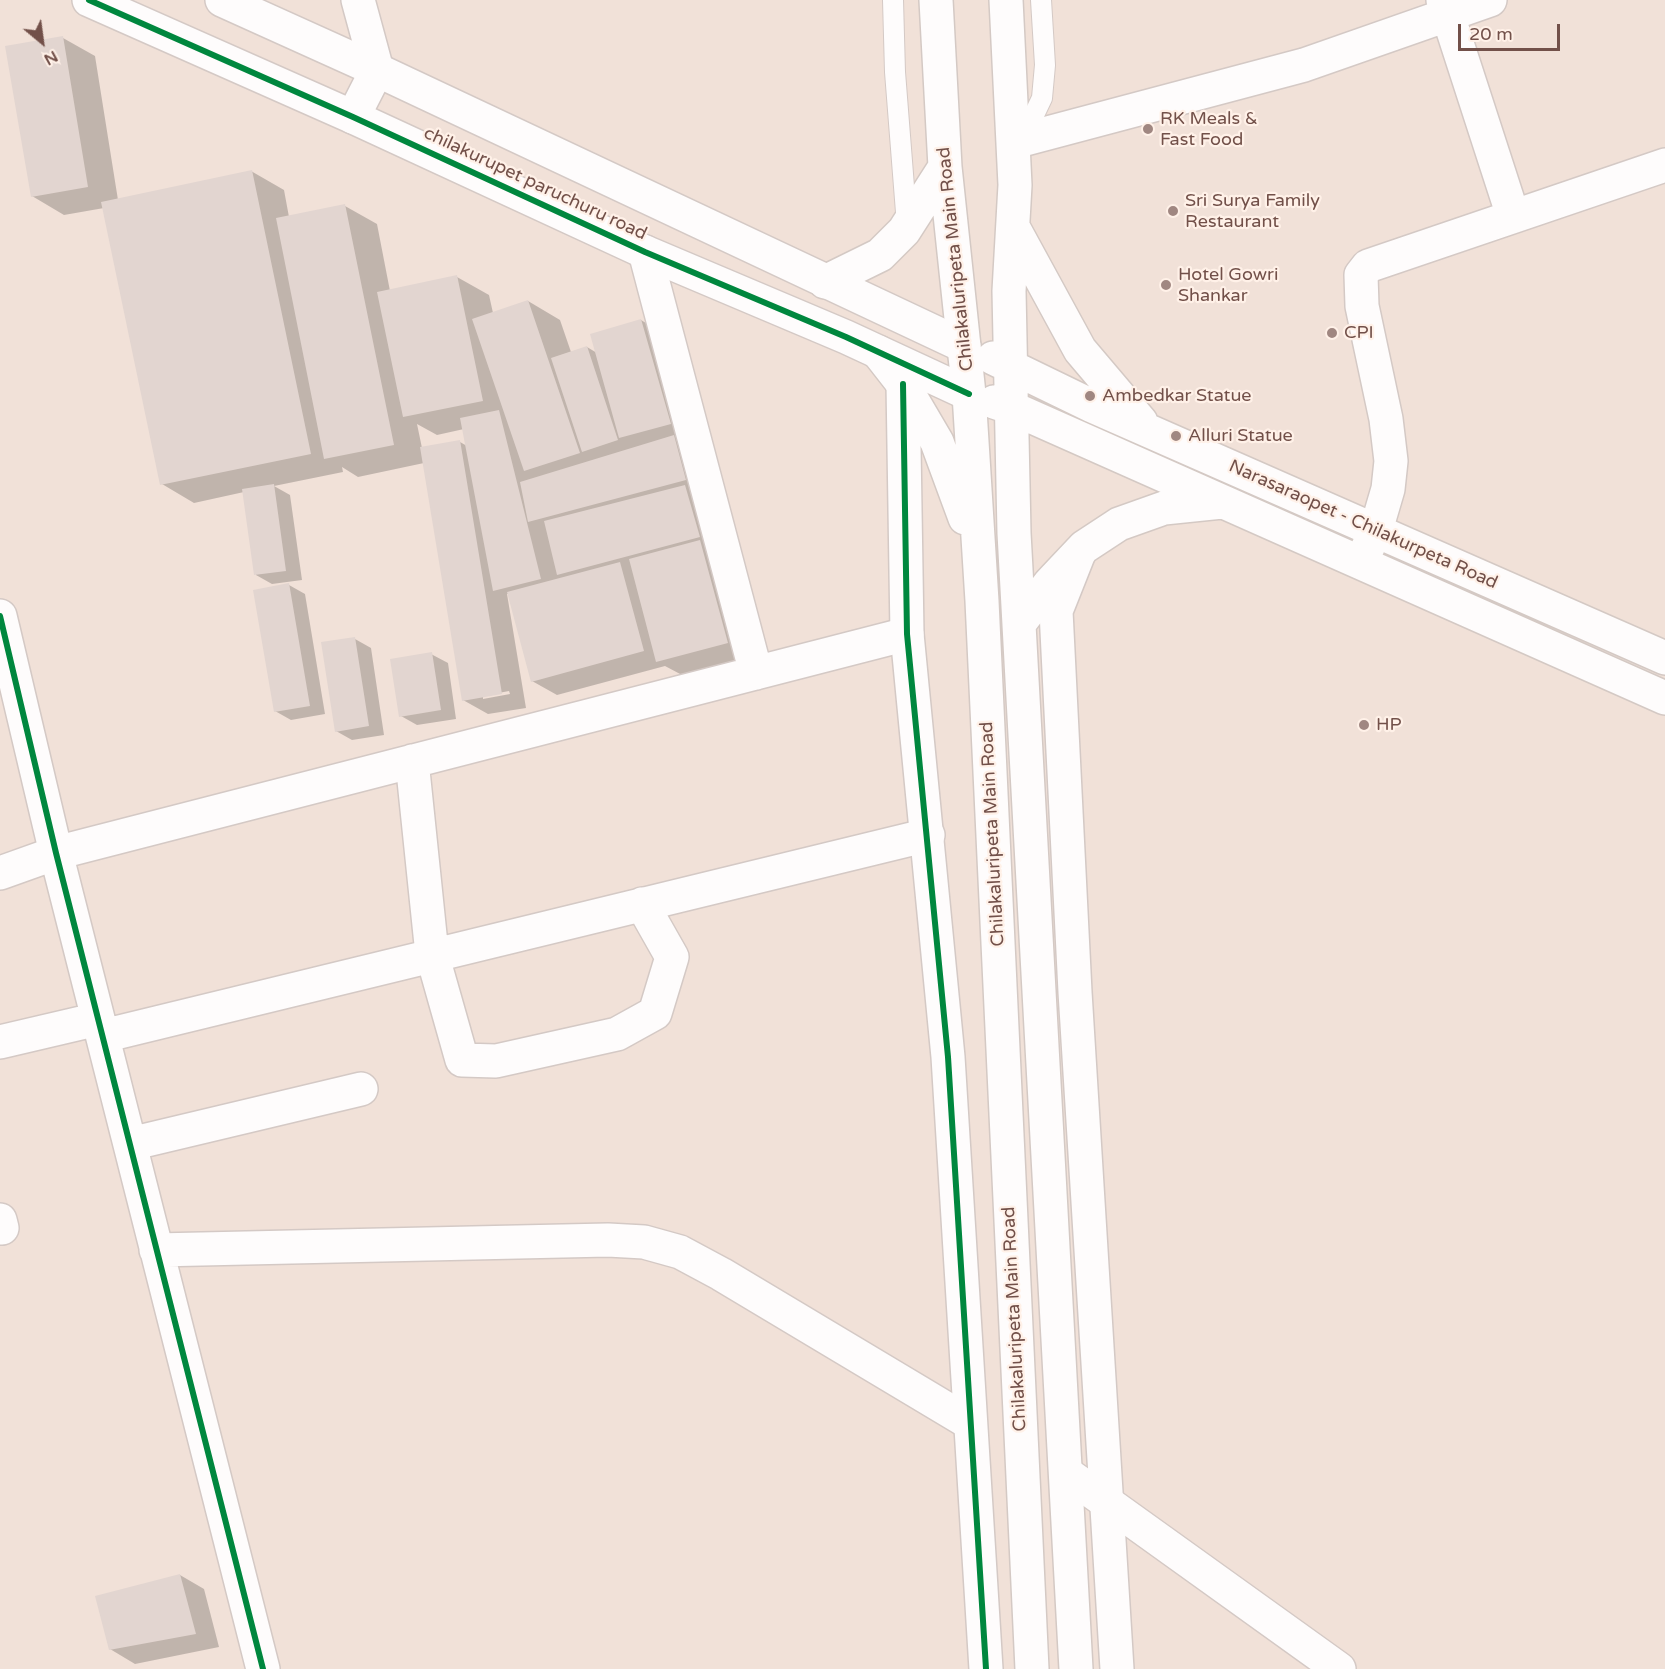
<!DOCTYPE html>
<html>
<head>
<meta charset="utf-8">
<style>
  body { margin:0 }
  #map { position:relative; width:1665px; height:1669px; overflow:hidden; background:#f5ede8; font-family:"Varela Round",sans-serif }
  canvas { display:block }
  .north { position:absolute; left:12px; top:12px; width:60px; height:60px; -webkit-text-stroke:4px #fff1e8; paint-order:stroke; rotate:151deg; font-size:16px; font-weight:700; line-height:24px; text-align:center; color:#725049 }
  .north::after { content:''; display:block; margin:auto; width:21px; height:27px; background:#725049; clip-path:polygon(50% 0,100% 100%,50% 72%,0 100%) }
  .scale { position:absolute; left:1458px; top:24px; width:102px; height:27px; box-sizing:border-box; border:3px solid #725049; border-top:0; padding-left:8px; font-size:18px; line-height:21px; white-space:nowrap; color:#725049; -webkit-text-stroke:4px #fff1e8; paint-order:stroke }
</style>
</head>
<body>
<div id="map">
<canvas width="1665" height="1669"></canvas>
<div class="north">N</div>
<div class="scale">20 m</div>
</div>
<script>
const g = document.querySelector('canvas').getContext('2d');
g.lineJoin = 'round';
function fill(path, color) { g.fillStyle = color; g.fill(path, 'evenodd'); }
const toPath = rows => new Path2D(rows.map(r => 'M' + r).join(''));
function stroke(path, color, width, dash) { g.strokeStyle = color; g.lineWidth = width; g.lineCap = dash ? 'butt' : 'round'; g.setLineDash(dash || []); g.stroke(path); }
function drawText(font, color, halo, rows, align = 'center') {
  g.font = font + ' "Varela Round",sans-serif'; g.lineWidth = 4.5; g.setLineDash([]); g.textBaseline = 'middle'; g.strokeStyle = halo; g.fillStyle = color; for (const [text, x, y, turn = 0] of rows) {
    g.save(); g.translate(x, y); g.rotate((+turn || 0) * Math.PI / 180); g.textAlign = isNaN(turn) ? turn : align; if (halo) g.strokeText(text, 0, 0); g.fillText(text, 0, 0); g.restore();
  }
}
fill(toPath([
  [0,0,1665,0,1665,1669,0,1669]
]), '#f1e1d8');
fill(toPath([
  [63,38,95,56,118,200,251,171,284,190,289,217,345,206,377,224,390,291,457,277,489,295,493,313,528,301,560,320,571,352,587,347,597,353,641,320,665,335,751,656,682,675,665,666,557,695,532,681,509,594,507,594,526,708,488,714,463,700,424,463,358,477,342,467,343,472,274,486,290,495,302,580,272,584,256,575,244,492,194,503,162,484,104,208,64,215,32,196],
  [417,424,437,435,464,429,467,446,460,442,422,448],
  [509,691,510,694,483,699,483,696],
  [289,585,305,594,325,714,291,720,275,711],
  [355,639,371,648,384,735,352,740,336,731],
  [431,654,448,663,456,719,417,725,401,716],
  [180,1575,204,1589,219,1647,135,1664,110,1649]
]), '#0003');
fill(toPath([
  [63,36,88,187,31,197,5,46],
  [252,170,311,454,160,485,101,202],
  [345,204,394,445,324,459,276,218],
  [457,275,483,401,403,417,377,292],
  [528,300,580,453,524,471,472,319],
  [641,319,671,424,619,438,590,334],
  [587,346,618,440,582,452,551,358],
  [499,410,541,579,493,591,460,418],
  [674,435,686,480,528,522,520,482],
  [460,440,502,694,462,701,420,447],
  [274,484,286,571,254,575,242,489],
  [685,485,700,537,557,575,544,521],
  [700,540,728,643,656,662,629,559],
  [620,562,644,651,531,682,507,592],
  [289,583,310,706,274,712,253,590],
  [355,637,369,726,335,732,321,642],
  [432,652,441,710,399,717,390,659],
  [180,1574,196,1634,109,1650,95,1596]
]), '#e2d5d0');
const service = toPath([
  [893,0,895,72,907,225],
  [1014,141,1032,119,1042,98,1045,65,1041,0]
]);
const minor = toPath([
  [1443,0,1513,216],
  [353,117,377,70,358,0],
  [1014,142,1304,65,1490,0],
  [645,252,756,673],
  [1361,562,1376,530,1388,489,1391,461,1386,419,1362,306,1361,275,1368,266,1665,165],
  [0,616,56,853,263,1669],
  [412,761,432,954,462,1060,496,1061,617,1034,655,1013,672,957,642,904],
  [0,873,56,853,907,634],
  [103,1036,928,835],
  [0,1042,98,1019],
  [130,1144,361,1089],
  [0,1220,2,1228],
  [156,1250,608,1240,644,1242,680,1252,721,1274,970,1423],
  [1066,1473,1339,1669]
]);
const tertiary = toPath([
  [89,0,353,117,645,252,846,337,969,394],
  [222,0,377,70,964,346],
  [903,384,907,634,948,1057,986,1669],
  [1079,553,1056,611,1075,992,1117,1669]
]);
const secondary = toPath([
  [936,0,945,167,969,394,982,601,1032,1669],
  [1006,0,1015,185,1009,291,1014,533,1076,1669],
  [1013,227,1080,350,1141,422],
  [825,282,880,255,904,231,945,167],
  [878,352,903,384,937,442,965,518],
  [993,358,1092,406,1665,658],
  [994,402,1012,408,1665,698],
  [1019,624,1050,583,1084,547,1119,524,1164,508,1222,502]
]);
stroke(service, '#d4c9c5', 22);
stroke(minor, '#d4c9c5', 36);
stroke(tertiary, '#d4c9c5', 36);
stroke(secondary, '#d4c9c4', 36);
stroke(service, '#fefcfc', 20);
stroke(minor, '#fefcfc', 33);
stroke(tertiary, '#fefcfc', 33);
stroke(secondary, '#fefcfc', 33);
stroke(toPath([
  [89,0,353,117,645,252,846,337,969,394],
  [903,384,907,634,948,1057,986,1669],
  [0,616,56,853,263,1669]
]), '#00873e', 6);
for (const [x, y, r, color] of [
  [1148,129,6,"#a08781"],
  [1173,211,6,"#a08781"],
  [1166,285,6,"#a08781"],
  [1332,333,6,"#a08781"],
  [1090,396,6,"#a08781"],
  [1176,436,6,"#a08781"],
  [1364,725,6,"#a08781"]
]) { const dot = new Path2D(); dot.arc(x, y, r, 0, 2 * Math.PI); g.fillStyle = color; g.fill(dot); stroke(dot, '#fff1e8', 2); }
drawText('18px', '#725049', '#fff1e8', [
  ["RK Meals &",1160,119],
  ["Fast Food",1160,140],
  ["Sri Surya Family",1185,201],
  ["Restaurant",1185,222],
  ["Hotel Gowri",1178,275],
  ["Shankar",1178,296],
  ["CPI",1344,333],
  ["Ambedkar Statue",1102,396],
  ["Alluri Statue",1188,436],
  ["HP",1376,725]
], 'left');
drawText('18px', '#725049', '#fff1e8', [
  ["chilakurupet paruchuru road",535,184,25],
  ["Chilakaluripeta Main Road",956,259,-96],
  ["Narasaraopet - Chilakurpeta Road",1363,525,24],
  ["Chilakaluripeta Main Road",993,834,-93],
  ["Chilakaluripeta Main Road",1015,1319,-93]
]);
</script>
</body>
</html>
